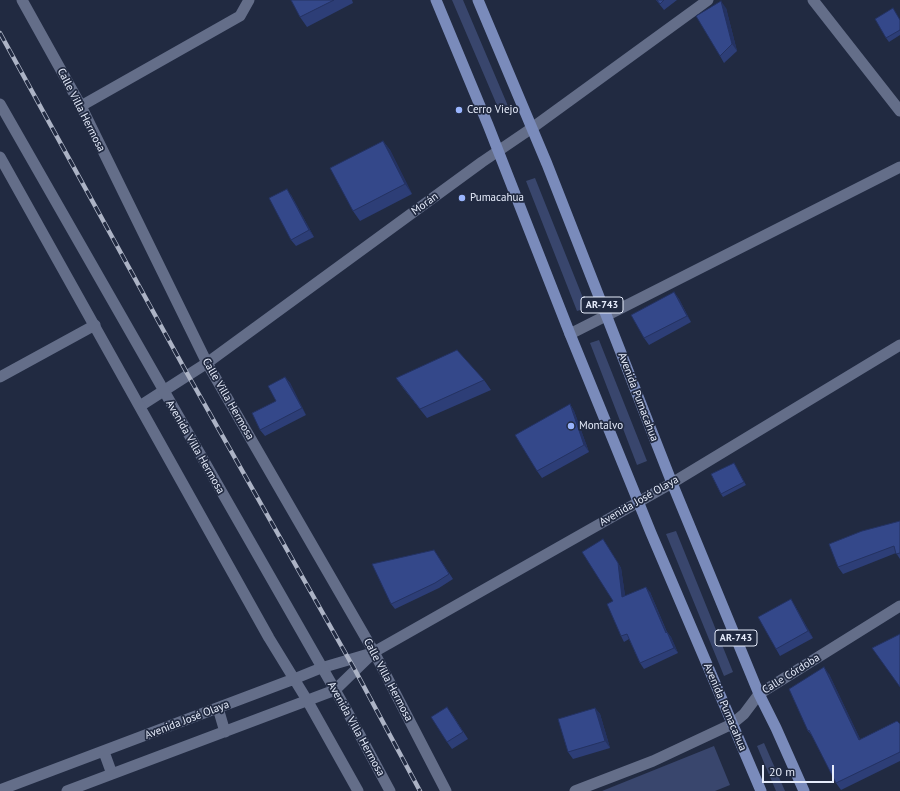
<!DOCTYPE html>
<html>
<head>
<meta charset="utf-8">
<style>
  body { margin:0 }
  #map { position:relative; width:900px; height:791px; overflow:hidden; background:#212a41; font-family:"PT Sans",sans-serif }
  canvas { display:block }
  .scale { position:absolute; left:762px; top:765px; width:72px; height:18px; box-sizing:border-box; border:2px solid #e6ecfb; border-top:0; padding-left:5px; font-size:12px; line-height:14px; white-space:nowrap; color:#e6ecfb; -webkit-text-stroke:3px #212a41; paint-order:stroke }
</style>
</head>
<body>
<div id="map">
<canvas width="900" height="791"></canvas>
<div class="scale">20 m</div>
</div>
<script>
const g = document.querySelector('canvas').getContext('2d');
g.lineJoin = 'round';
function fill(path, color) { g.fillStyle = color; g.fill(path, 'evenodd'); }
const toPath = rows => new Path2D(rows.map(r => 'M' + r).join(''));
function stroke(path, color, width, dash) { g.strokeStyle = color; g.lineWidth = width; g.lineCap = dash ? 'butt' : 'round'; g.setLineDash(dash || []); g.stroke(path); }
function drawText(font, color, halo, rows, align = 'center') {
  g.font = font + ' "PT Sans",sans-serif'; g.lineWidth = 3.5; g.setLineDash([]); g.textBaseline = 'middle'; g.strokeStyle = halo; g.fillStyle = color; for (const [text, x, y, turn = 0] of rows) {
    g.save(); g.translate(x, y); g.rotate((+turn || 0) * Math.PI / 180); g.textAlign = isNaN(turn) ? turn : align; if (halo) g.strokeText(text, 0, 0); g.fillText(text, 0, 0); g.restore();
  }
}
fill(toPath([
  [452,0,463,0,508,106,499,110],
  [535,178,587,308,577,311,526,181],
  [599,340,647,461,637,465,590,343],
  [676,531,733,672,724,676,666,534],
  [764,743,785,791,776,791,757,746],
  [714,746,730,785,715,791,602,791]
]), '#39466d');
stroke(toPath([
  [22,0,81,106,207,363,374,652],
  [813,0,900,111],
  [81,106,240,16,249,0],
  [570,334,900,167],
  [0,377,95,325],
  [140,406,207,363,482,162,532,128,708,0]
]), '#646e89', 11);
stroke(toPath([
  [374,652,446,791],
  [321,668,372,653],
  [335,690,374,652,672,483,900,345],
  [575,791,653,761,732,724,744,714,759,694,900,606]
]), '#646e89', 11);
stroke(toPath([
  [0,104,347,711,390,791],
  [0,157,269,638,307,700,358,791],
  [218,708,225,732],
  [104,752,112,774],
  [0,790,294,679,321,668],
  [67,791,335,690]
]), '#646e89', 11);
stroke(toPath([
  [436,0,488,125,570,334,651,533,761,791],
  [478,0,547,164,672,483,759,694,776,728,804,791]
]), '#7a8bbb', 11);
const rail = toPath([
  [0,33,188,375,355,670,420,791]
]);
stroke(rail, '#acb3c5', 4.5);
stroke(rail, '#212a41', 3, [9]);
fill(toPath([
  [291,0,352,0,353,3,307,27,300,17],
  [656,0,677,0,664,10],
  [726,8,737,51,724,63,720,56],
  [900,20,900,35,889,42,886,38],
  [383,141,390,150,412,194,360,221,353,211],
  [291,195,314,237,296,246,291,240],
  [674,292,679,299,691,322,649,345,644,338],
  [285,377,290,383,306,415,265,436,260,430,276,401],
  [396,378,484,380,491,390,427,418,403,388],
  [570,404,574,411,589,452,542,478,537,471],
  [734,463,746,485,723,497,721,494],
  [900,521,900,559,896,553,843,574,838,567],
  [603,539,621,568,625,596,650,592,667,632,671,637,678,653,644,669,640,663,629,639,624,642,621,636,613,601],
  [434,550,453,579,439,588,395,609,391,604],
  [791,599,795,606,813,638,780,656,776,649],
  [829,674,860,739,900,724,900,761,841,790,836,783,813,737,808,731],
  [595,708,600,714,610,748,573,759,568,752],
  [452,714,468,739,452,749,447,742]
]), '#2d3e77');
fill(toPath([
  [721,1,726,8,737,51,732,44],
  [383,141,390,150,412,194,405,184],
  [287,189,291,195,314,237,309,230],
  [674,292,679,299,691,322,687,316],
  [285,377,290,383,306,415,302,408],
  [570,404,574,411,589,452,584,445],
  [734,463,736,466,746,485,744,482],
  [603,539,621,568,626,602,622,597],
  [646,587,650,592,669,638,666,633],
  [791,599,795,606,813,638,808,631],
  [667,632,671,637,678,653,674,648],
  [824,667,829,674,864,747,859,740],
  [595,708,600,714,610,748,605,741]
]), '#243261');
const building = toPath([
  [291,0,334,0,300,17,291,0],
  [657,0,664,0,660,4,657,0],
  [721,1,732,44,720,56,696,16,721,1],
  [893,8,900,20,900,30,886,38,875,19,893,8],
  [383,141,405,184,353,211,330,168,383,141],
  [287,189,309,230,291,240,269,198,287,189],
  [674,292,687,316,644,338,631,315,674,292],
  [457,350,484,380,420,409,396,378,457,350],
  [285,377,302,408,260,430,252,413,276,401,268,386,285,377],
  [570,404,584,445,537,471,515,435,570,404],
  [734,463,744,482,721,494,711,474,734,463],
  [900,521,900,553,896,554,894,546,838,567,829,544,862,531,900,521],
  [603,539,618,563,622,597,646,587,666,633,667,632,674,648,640,663,627,634,621,636,607,604,613,601,582,552,603,539],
  [434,550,449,574,435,583,391,604,372,564,434,550],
  [791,599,808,631,776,649,758,617,791,599],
  [900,634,900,687,872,648,900,634],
  [824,667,859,740,897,721,900,724,900,752,836,783,809,730,808,731,789,689,824,667],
  [447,707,463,732,447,742,431,717,447,707],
  [595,708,605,741,568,752,558,719,595,708]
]);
fill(building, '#34488a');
stroke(building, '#243261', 1);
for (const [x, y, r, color] of [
  [459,110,4,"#9ab5fd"],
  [462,198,4,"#9ab5fd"],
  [571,426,4,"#9ab5fd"]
]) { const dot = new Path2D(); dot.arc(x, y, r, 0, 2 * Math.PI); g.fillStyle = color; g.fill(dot); stroke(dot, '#212a41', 1.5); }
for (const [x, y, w] of [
  [602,305,42],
  [736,638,42]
]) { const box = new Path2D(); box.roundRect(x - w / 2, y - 8, w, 16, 3); g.fillStyle = '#212a41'; g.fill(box); stroke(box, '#e6ecfb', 1); }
drawText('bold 10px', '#e6ecfb', null, [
  ["AR-743",602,305],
  ["AR-743",736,638]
]);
drawText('11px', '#e6ecfb', '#212a41', [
  ["Calle Villa Hermosa",81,110,63],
  ["Morán",425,204,-36],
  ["Avenida Pumacahua",638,397,69],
  ["Calle Villa Hermosa",228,399,60],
  ["Avenida Villa Hermosa",195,447,60],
  ["Avenida José Olaya",639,501,-30],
  ["Calle Córdoba",791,674,-32],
  ["Calle Villa Hermosa",388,680,62],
  ["Avenida Pumacahua",725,707,67],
  ["Avenida José Olaya",187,720,-21],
  ["Avenida Villa Hermosa",356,729,61]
]);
drawText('11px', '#e6ecfb', '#212a41', [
  ["Cerro Viejo",467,110],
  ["Pumacahua",470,198],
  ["Montalvo",579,426]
], 'left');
</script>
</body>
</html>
